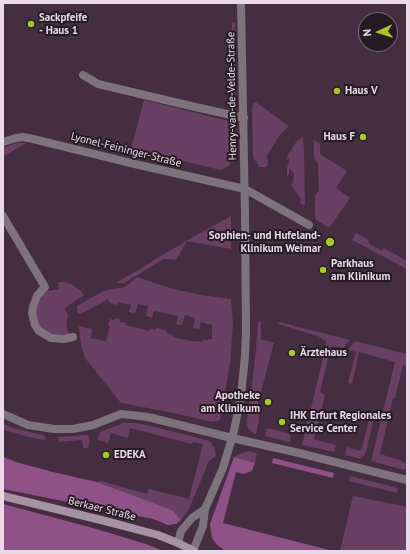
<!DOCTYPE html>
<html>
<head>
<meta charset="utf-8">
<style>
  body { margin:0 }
  #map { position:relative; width:410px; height:554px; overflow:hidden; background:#462e42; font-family:"PT Sans",sans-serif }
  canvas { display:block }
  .frame { position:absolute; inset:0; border:4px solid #eadae7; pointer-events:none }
  .north { position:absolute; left:358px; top:12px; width:40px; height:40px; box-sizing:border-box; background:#261b24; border:1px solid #746772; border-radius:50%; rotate:266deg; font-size:11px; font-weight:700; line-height:16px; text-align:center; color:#eadae7 }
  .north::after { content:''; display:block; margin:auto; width:14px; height:18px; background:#a5c822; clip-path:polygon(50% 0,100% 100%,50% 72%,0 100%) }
</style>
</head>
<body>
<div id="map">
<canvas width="410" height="554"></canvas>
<div class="frame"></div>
<div class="north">N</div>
</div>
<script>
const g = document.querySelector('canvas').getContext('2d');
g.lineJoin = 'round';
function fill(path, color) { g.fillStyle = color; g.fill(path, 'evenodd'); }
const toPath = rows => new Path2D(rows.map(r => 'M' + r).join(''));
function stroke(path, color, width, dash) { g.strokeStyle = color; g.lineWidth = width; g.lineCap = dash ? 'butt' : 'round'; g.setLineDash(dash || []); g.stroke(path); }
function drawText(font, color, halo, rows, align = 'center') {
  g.font = font + ' "PT Sans",sans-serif'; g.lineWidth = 4; g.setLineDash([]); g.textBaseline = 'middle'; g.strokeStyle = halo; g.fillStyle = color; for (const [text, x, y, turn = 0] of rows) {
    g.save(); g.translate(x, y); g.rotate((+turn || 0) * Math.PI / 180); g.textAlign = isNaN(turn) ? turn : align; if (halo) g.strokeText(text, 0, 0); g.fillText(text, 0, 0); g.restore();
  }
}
fill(toPath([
  [235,22,236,103,233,106,232,23],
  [144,100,229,121,230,165,221,170,131,149],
  [254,103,257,103,289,126,279,136,272,147,266,157,268,161,268,164,266,167,259,167,257,164,257,161,254,160,253,155,252,107],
  [303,137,304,151,305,206,300,203,301,199,296,192,292,186,291,182,293,184,294,174,289,168,289,174,287,177,287,168,290,158,286,160,288,155,296,142],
  [314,140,320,144,320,154,347,171,336,188,350,198,329,228,315,219,315,196,319,190,318,163,314,158],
  [16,143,26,143,4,156,3,154,3,148],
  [231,216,231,249,187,241,176,260,164,259,124,283,116,283,186,241],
  [356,233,369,240,368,243,382,251,384,248,407,261,407,269,352,240],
  [137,277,169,288,201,295,231,299,233,324,230,363,220,420,213,422,169,412,121,403,85,358,81,345,79,326,92,329,91,338,106,341,110,326,108,325,110,319,114,320,115,318,120,319,120,322,126,323,126,325,149,331,150,329,156,330,156,328,162,329,167,331,167,333,173,335,173,337,196,342,197,341,203,342,203,339,208,341,209,339,212,339,212,325,201,322,199,329,193,328,195,318,185,315,182,325,176,324,178,316,154,311,152,318,146,316,148,306,138,304,135,314,129,312,131,305,119,302,118,305,110,303,108,299,81,314,78,313,77,310,77,306,103,291,125,287],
  [58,282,65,282,71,284,80,290,84,295,65,308,68,316,66,325,69,334,56,336,41,329,35,318,37,301,47,291,59,289],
  [258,322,261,322,261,339,274,343,258,403,259,421,256,434,252,432,249,429,247,425,247,420,251,394,256,350],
  [279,322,350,340,343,348,331,346,320,392,325,395,314,439,336,445,334,452,302,445,327,342,318,336,278,324],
  [355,341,407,354,407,366,403,365,395,398,393,398,380,454,400,460,406,464,405,470,371,461,395,362,359,352,352,384,348,383,356,352,348,350],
  [372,409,373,422,366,452,361,459,345,455,347,447,361,451],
  [123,423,136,423,155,427,210,441,214,447,216,456,209,461,189,509,181,520,172,510,97,482,101,481,147,494,149,489,189,499,203,444,193,442,192,444,130,428,128,438,111,433,108,443,97,440,100,432],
  [3,424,13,428,46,436,44,440,25,436,5,430,3,428],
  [267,428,288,433,291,436,290,442,265,436],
  [88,435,90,439,88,448,83,448,82,440,59,442,58,437],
  [249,451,257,453,255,463,234,457,239,454],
  [350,476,398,488,397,493,349,481],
  [353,496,407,507,407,551,340,551]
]), '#693f64');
fill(toPath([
  [3,457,16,462,53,472,97,482,172,510,181,520,176,524,168,525,153,519,3,489],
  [234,457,255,463,252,471,244,474,236,472,223,523,333,551,225,551,216,544,212,538,210,524],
  [273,458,334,473,333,478,272,463],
  [3,504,93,528,146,544,163,551,3,551]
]), '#8f5287');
stroke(toPath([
  [83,75,98,84,191,106,244,118],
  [3,142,16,138,23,137,33,139,139,165,245,189,309,225],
  [3,216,45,287,37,296,33,307,32,313,35,325,39,331,51,338,64,339,73,337],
  [3,414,28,425,54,429,73,429,93,425,121,414,131,415,148,417,232,438,299,453,407,480],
  [178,543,181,531,192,518,205,509],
  [193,551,203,526,205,509,223,468,234,431,241,396,245,356,246,331,245,213,241,3]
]), '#7e727c', 8);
stroke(toPath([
  [3,496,105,521,158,535,178,543,194,551]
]), '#a692a2', 8);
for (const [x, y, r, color] of [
  [31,24,4,"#a5c822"],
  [337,91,4,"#a5c822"],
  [363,137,4,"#a5c822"],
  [330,242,5,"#a5c822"],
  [323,270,4,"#a5c822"],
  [292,353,4,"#a5c822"],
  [268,402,4,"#a5c822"],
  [282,422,4,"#a5c822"],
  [106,455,4,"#a5c822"]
]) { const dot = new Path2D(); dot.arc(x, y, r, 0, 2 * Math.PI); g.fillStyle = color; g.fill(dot); stroke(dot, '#261b24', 1.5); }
drawText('bold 11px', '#eadae7', '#261b24', [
  ["Sackpfeife",39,18],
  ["- Haus 1",39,31],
  ["Haus V",345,91],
  ["Haus F",355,137,"right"],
  ["Sophien- und Hufeland-",321,236,"right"],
  ["Klinikum Weimar",321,249,"right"],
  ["Parkhaus",331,264],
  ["am Klinikum",331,277],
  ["Ärztehaus",300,353],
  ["Apotheke",260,396,"right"],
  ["am Klinikum",260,409,"right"],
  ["IHK Erfurt Regionales",290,416],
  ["Service Center",290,429],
  ["EDEKA",114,455]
], 'left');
drawText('11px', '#eadae7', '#261b24', [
  ["Henry-van-de-Velde-Straße",232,96,-91],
  ["Lyonel-Feininger-Straße",126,150,14],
  ["Berkaer Straße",102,509,14]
]);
</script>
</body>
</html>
